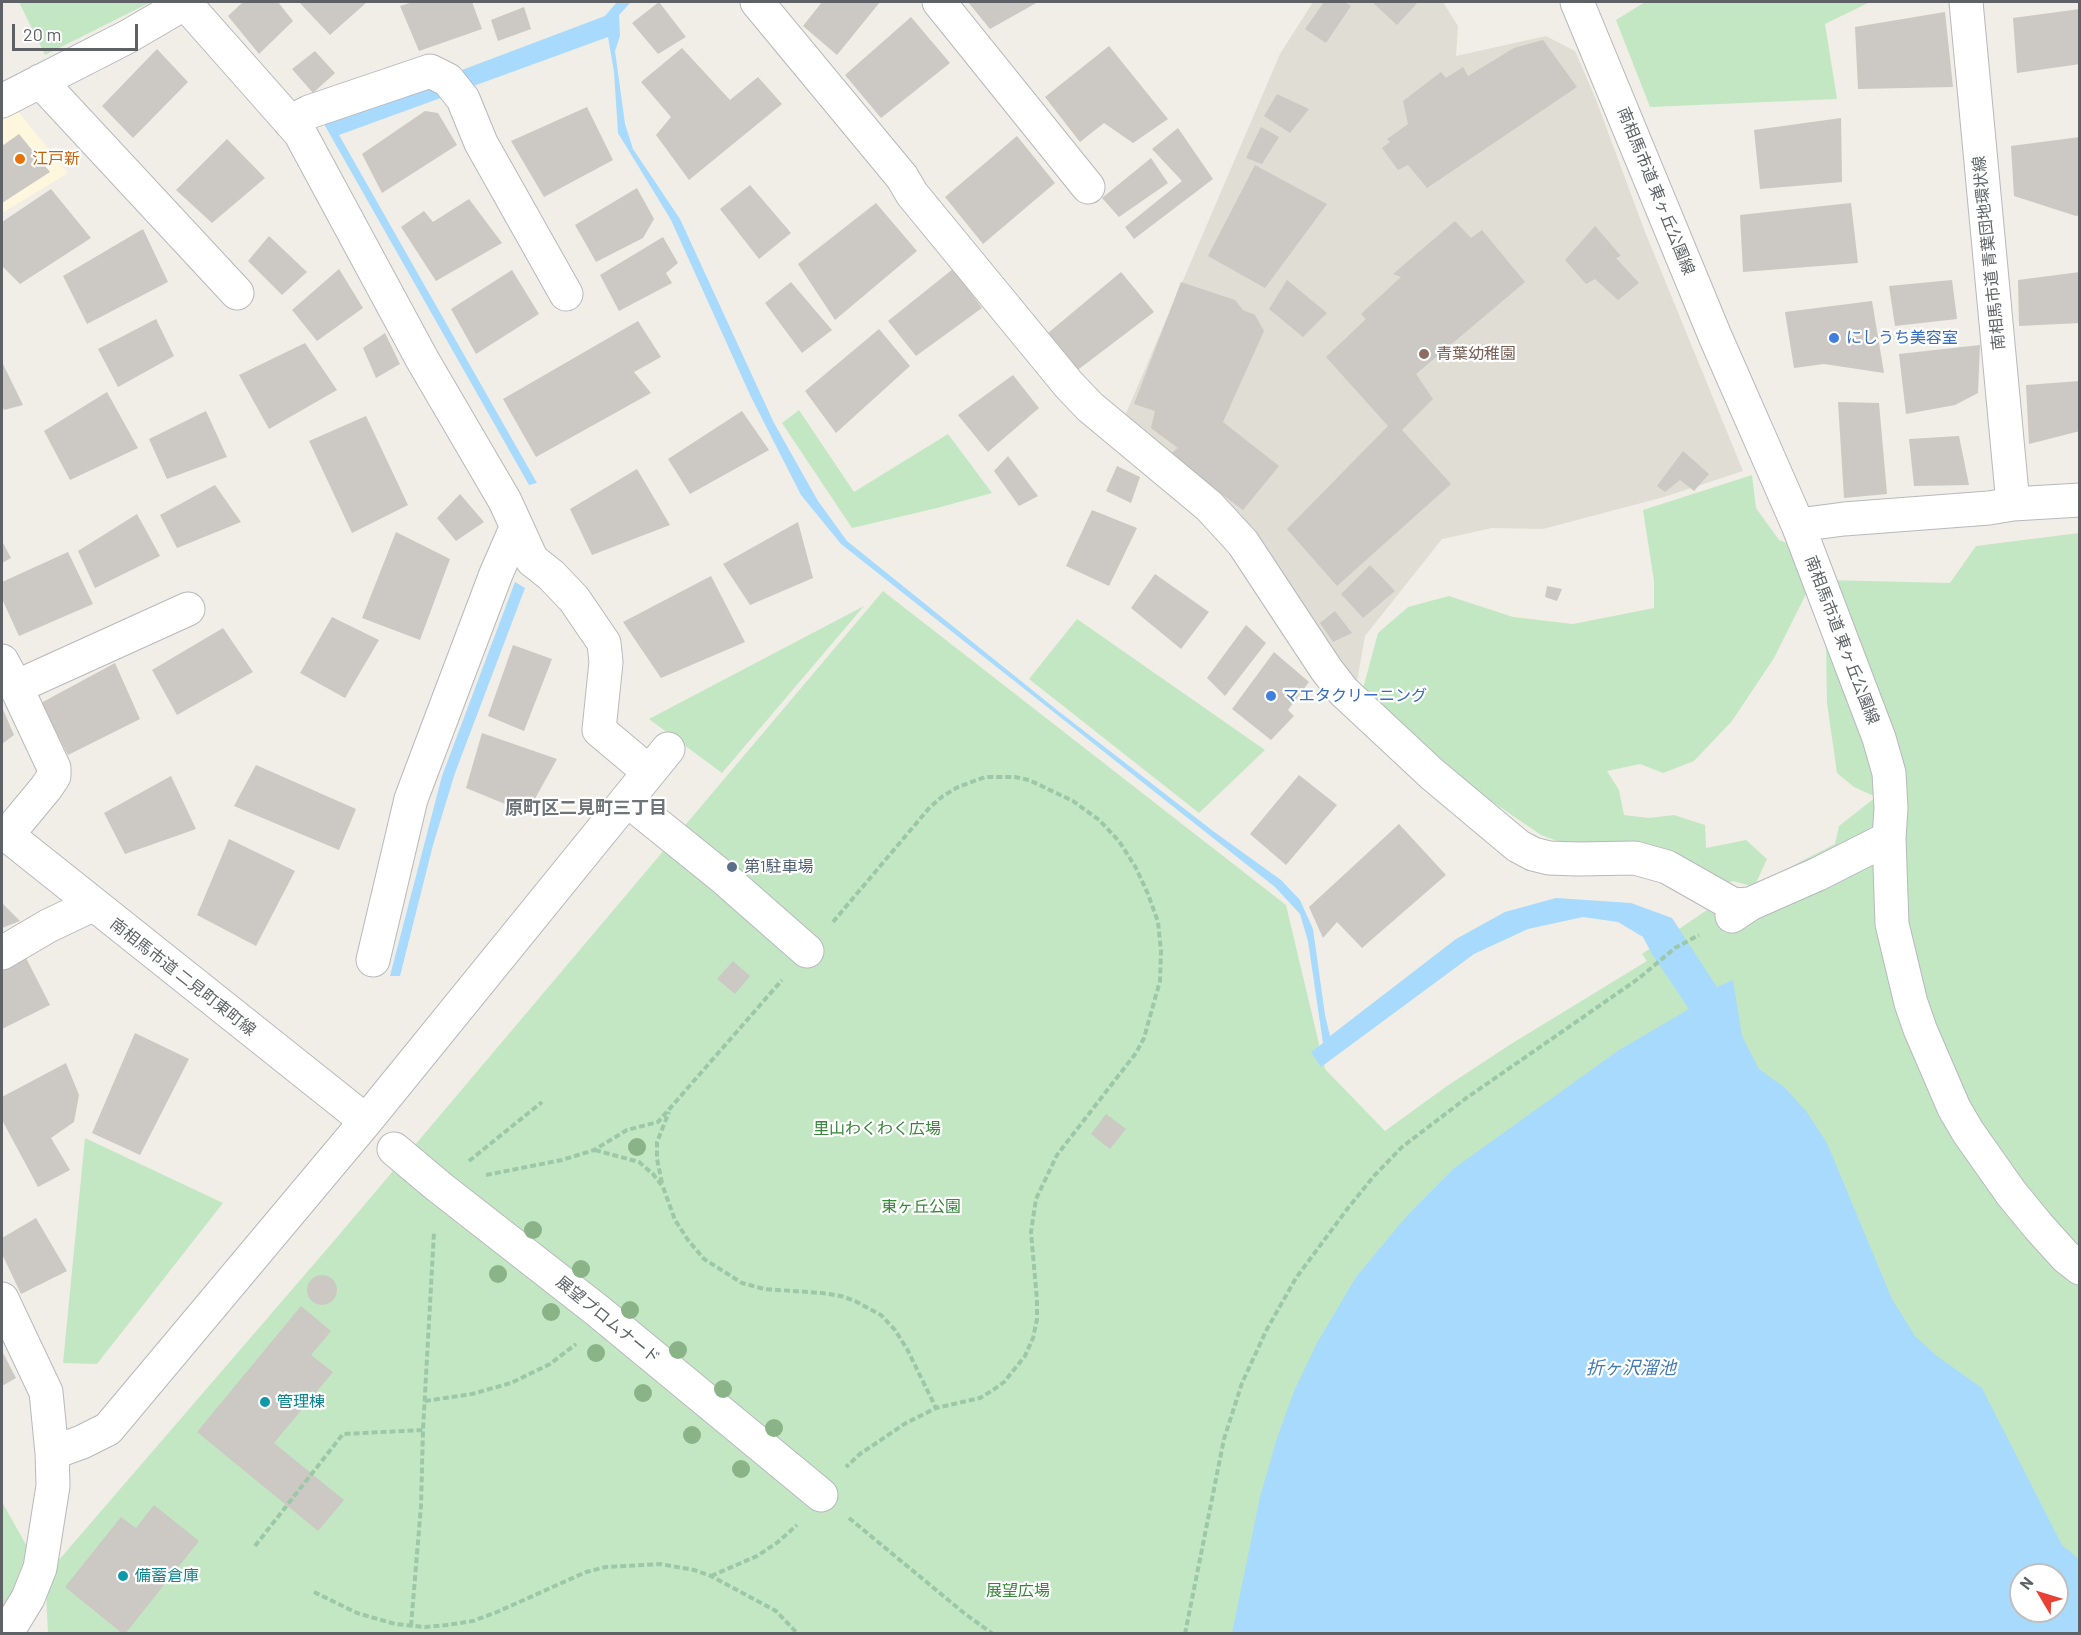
<!DOCTYPE html>
<html>
<head>
<meta charset="utf-8">
<style>
  body { margin:0 }
  #map { position:relative; width:2081px; height:1635px; overflow:hidden; background:#f0eee6; font-family:Barlow,sans-serif }
  canvas { display:block }
  .frame { position:absolute; inset:0; border:3px solid #5e6266; pointer-events:none }
  .north { position:absolute; left:2009px; top:1563px; width:60px; height:60px; box-sizing:border-box; background:#fff; border:2px solid #bfc0c2; border-radius:50%; rotate:308deg; font-size:16px; font-weight:700; line-height:24px; text-align:center; color:#5e6266 }
  .north::after { content:''; display:block; margin:auto; width:21px; height:27px; background:#e84034; clip-path:polygon(50% 0,100% 100%,50% 72%,0 100%) }
  .scale { position:absolute; left:12px; top:24px; width:126px; height:27px; box-sizing:border-box; border:3px solid #5e6266; border-top:0; padding-left:8px; font-size:18px; line-height:21px; white-space:nowrap; color:#5e6266; -webkit-text-stroke:4px #fff; paint-order:stroke }
</style>
</head>
<body>
<div id="map">
<canvas width="2081" height="1635"></canvas>
<div class="frame"></div>
<div class="north">N</div>
<div class="scale">20 m</div>
</div>
<script>
const g = document.querySelector('canvas').getContext('2d');
g.lineJoin = 'round';
function fill(path, color) { g.fillStyle = color; g.fill(path, 'evenodd'); }
const toPath = rows => new Path2D(rows.map(r => 'M' + r).join(''));
function stroke(path, color, width, dash) { g.strokeStyle = color; g.lineWidth = width; g.lineCap = dash ? 'butt' : 'round'; g.setLineDash(dash || []); g.stroke(path); }
function drawText(font, color, halo, rows, align = 'center') {
  g.font = font + ' Barlow,"Noto Sans JP",sans-serif'; g.lineWidth = 4.5; g.setLineDash([]); g.textBaseline = 'middle'; g.strokeStyle = halo; g.fillStyle = color; for (const [text, x, y, turn = 0] of rows) {
    g.save(); g.translate(x, y); g.rotate((+turn || 0) * Math.PI / 180); g.textAlign = isNaN(turn) ? turn : align; if (halo) g.strokeText(text, 0, 0); g.fillText(text, 0, 0); g.restore();
  }
}
fill(toPath([
  [15,108,68,173,2,213,2,116]
]), '#fef6dd');
fill(toPath([
  [1313,2,1443,2,1458,26,1456,56,1546,36,1575,51,1595,97,1645,232,1743,471,1664,497,1543,529,1492,528,1442,539,1365,636,1356,687,1311,624,1271,554,1235,512,1121,425,1280,54]
]), '#e0ddd4');
fill(toPath([
  [19,2,151,2,45,55],
  [1645,2,1870,2,1825,24,1837,99,1650,107,1616,20],
  [799,410,854,492,948,434,992,493,937,508,852,528,782,423],
  [1752,475,1756,508,1779,540,1799,548,1807,592,1774,658,1732,721,1694,761,1663,773,1640,764,1607,771,1619,790,1624,815,1649,818,1674,815,1705,825,1706,848,1746,840,1767,859,1755,885,1835,844,1839,826,1876,797,1854,787,1837,773,1827,703,1825,580,1950,583,1976,546,2079,533,2079,1633,48,1634,46,1593,52,1568,333,1242,883,591,1286,905,1325,1069,1385,1131,1447,1086,1511,1044,1647,961,1642,954,1710,908,1751,886,1733,881,1718,887,1568,845,1541,835,1421,753,1362,692,1378,633,1408,607,1449,596,1513,617,1573,624,1654,608,1654,581,1643,510],
  [2021,1575,2057,1575,2057,1611,2021,1611],
  [864,606,722,773,649,719],
  [1077,619,1265,750,1199,813,1029,679],
  [85,1138,223,1203,97,1364,63,1363],
  [2,1502,29,1550,26,1568,2,1615]
]), '#c4e7c3');
fill(toPath([
  [617,2,631,2,619,15,620,36,615,51,625,124,633,149,680,219,774,423,818,501,847,541,1057,710,1213,831,1281,880,1300,900,1313,929,1325,1015,1330,1036,1456,939,1505,912,1556,898,1631,903,1672,918,1717,987,1733,980,1742,1036,1759,1069,1784,1087,1806,1111,1827,1143,1892,1299,1915,1336,1937,1356,1982,1388,2062,1545,2079,1559,2079,1633,1232,1633,1260,1497,1277,1438,1294,1391,1317,1343,1356,1277,1405,1218,1453,1169,1619,1050,1689,1009,1652,954,1643,937,1618,922,1583,917,1528,929,1474,954,1321,1067,1311,1052,1323,1043,1308,941,1300,914,1275,887,841,544,801,495,751,397,671,220,618,133,614,72,608,37,339,135,537,483,529,485,324,124,348,113,605,16],
  [2021,1575,2057,1575,2057,1611,2021,1611],
  [515,582,525,588,455,773,433,845,400,976,390,976,442,776]
]), '#a8dafe');
fill(toPath([
  [243,2,278,2,293,21,259,54,228,16],
  [299,2,367,2,330,35],
  [413,2,472,2,482,29,419,51,400,6],
  [659,2,686,37,658,54,632,23],
  [822,2,880,2,837,55,803,26],
  [968,2,1038,2,990,29],
  [1324,2,1344,2,1351,6,1326,43,1305,29],
  [1372,2,1418,2,1397,25],
  [524,7,531,29,498,41,491,20],
  [2080,9,2080,64,2017,73,2013,18],
  [1945,12,1953,87,1858,89,1855,27],
  [911,17,950,63,881,118,845,75],
  [1543,40,1577,87,1427,188,1408,165,1398,170,1382,148,1390,142,1387,139,1408,124,1403,101,1441,72,1446,78,1463,67,1468,76,1514,48],
  [1109,46,1168,119,1133,143,1104,123,1080,142,1045,97],
  [682,48,730,100,758,77,782,104,689,180,656,135,671,117,641,82],
  [157,49,188,82,133,138,102,106],
  [315,51,335,73,313,93,292,69],
  [1277,94,1309,109,1290,133,1264,116],
  [587,107,613,160,544,197,511,141],
  [425,111,438,113,457,145,382,193,362,154],
  [1841,118,1842,182,1760,189,1754,130],
  [1261,127,1279,137,1262,164,1246,158],
  [1178,128,1213,179,1134,239,1125,227,1182,181,1152,149],
  [19,134,50,172,2,203,2,146],
  [1017,136,1055,183,983,244,945,197],
  [2080,137,2080,215,2076,216,2014,196,2011,146],
  [227,139,265,178,212,223,176,190],
  [1151,158,1168,183,1119,217,1102,198],
  [1255,165,1327,204,1265,288,1208,256],
  [750,185,791,233,759,259,720,209],
  [637,188,654,219,643,238,596,262,575,225],
  [51,189,91,238,20,284,2,266,2,222],
  [469,199,502,243,436,281,401,227,424,211,433,222],
  [876,203,917,251,835,320,798,264],
  [1851,203,1858,263,1743,272,1740,215],
  [1455,221,1471,238,1482,230,1525,282,1416,374,1433,399,1402,430,1451,484,1337,586,1287,529,1388,426,1326,357,1366,319,1361,314,1401,277,1393,274],
  [1595,226,1621,256,1616,258,1639,283,1618,300,1595,279,1586,284,1565,260],
  [143,229,168,282,87,324,63,276],
  [269,236,307,272,282,295,248,261],
  [663,237,678,263,666,273,672,283,619,311,600,275],
  [339,269,363,308,317,341,292,310],
  [953,269,982,308,916,356,888,321],
  [512,270,539,314,476,354,451,309],
  [1121,272,1154,312,1075,372,1048,333],
  [2080,272,2080,323,2019,326,2018,280],
  [1287,280,1327,313,1303,337,1269,309],
  [1952,280,1957,319,1895,326,1889,286],
  [791,282,832,330,802,353,765,303],
  [1181,282,1235,300,1243,310,1255,315,1264,331,1223,422,1279,466,1243,510,1169,455,1178,448,1151,428,1155,411,1134,404],
  [1872,301,1884,373,1824,364,1794,368,1785,312],
  [156,319,174,356,118,387,98,349],
  [638,321,661,357,634,372,651,393,536,457,503,399],
  [879,329,910,366,836,433,805,391],
  [385,333,400,364,376,378,363,348],
  [305,343,337,390,269,429,239,375],
  [1980,345,1978,393,1955,405,1906,414,1899,354],
  [2,362,23,405,4,410,2,405],
  [1013,375,1039,408,988,452,958,415],
  [2080,381,2080,431,2029,444,2026,385],
  [107,392,138,448,70,480,44,431],
  [1838,402,1879,403,1887,494,1844,498],
  [206,411,227,457,167,479,149,439],
  [742,411,769,450,690,494,668,459],
  [366,416,408,505,352,533,309,441],
  [1959,436,1969,485,1914,486,1909,439],
  [1683,451,1709,474,1694,491,1680,480,1665,492,1657,486],
  [1008,456,1038,496,1019,506,994,471],
  [1117,466,1140,477,1131,503,1106,491],
  [637,469,670,525,592,555,570,509],
  [215,485,241,522,177,548,160,515],
  [460,494,484,522,456,541,437,518],
  [1092,510,1137,528,1109,586,1066,566],
  [137,514,160,556,95,588,78,551],
  [798,522,813,578,750,605,723,564],
  [396,532,450,559,420,640,362,618],
  [2,541,11,558,2,563],
  [68,552,93,604,19,636,2,599,2,582],
  [1370,565,1395,591,1363,618,1341,594],
  [1155,574,1209,612,1181,649,1131,608],
  [711,576,745,642,661,678,623,622],
  [1547,586,1562,589,1557,601,1545,597],
  [1335,611,1352,633,1333,642,1320,623],
  [332,617,379,640,345,698,300,673],
  [1246,625,1266,643,1225,696,1207,678],
  [223,628,253,672,177,715,152,670],
  [513,645,552,659,524,731,488,716],
  [1274,652,1309,682,1288,710,1294,716,1271,740,1232,709],
  [115,663,140,719,68,755,41,703],
  [2,707,14,735,2,744],
  [482,733,557,759,527,813,466,788],
  [256,765,356,809,339,850,234,806],
  [1299,775,1337,805,1286,865,1250,834],
  [171,776,196,829,125,854,104,813],
  [1399,824,1446,875,1362,948,1337,922,1323,938,1309,907],
  [229,839,295,871,256,946,197,915],
  [2,903,20,921,2,928],
  [26,958,50,1005,2,1029,2,971],
  [733,961,750,976,735,994,717,979],
  [135,1033,189,1059,140,1155,92,1133],
  [66,1063,79,1095,74,1122,51,1138,70,1170,38,1187,2,1120,2,1097],
  [1106,1114,1126,1129,1110,1149,1091,1134],
  [36,1218,67,1271,21,1294,2,1254,2,1238],
  '307 1290a15 15 0 1 1 30 0a15 15 0 1 1-30 0Z',
  [301,1306,331,1331,311,1355,333,1372,274,1443,344,1500,318,1531,197,1432],
  [2,1351,16,1378,2,1386],
  [154,1505,199,1541,125,1634,123,1634,65,1587,121,1517,136,1528]
]), '#ccc8c3');
const minor = toPath([
  [757,2,902,177,912,194,1069,385,1090,407,1209,506,1243,543,1326,669,1343,691,1432,774,1518,846,1533,854,1549,858,1578,859,1635,858,1667,867,1734,905,1750,904],
  [939,2,1088,187],
  [1577,2,1715,336,1798,525,1879,738,1889,773,1891,808,1889,838,1892,924,1911,1003,1920,1029,1954,1108,1968,1132,2011,1193,2038,1226,2066,1257,2080,1268],
  [1966,2,2013,504],
  [185,3,300,133,422,359,505,501,532,560,551,575,574,599,604,643,606,662,599,730,649,772],
  [40,81,237,293],
  [2,101,127,37,187,2],
  [290,122,309,112,430,71,448,80,463,99,481,143,566,294],
  [1798,525,1844,519,1989,508,2013,504,2080,500],
  [2,661,16,687,54,768,54,776,46,788,7,835],
  [16,687,188,609],
  [627,800,725,879,807,951],
  [2,831,366,1121],
  [1732,916,1750,904,1818,874,1889,838],
  [2,953,48,926,92,905],
  [373,960,411,799,496,574,516,528],
  [394,1149,438,1186,598,1311,821,1495],
  [2,1299,46,1392,52,1453,53,1486,40,1568,28,1598,6,1634],
  [52,1453,82,1442,108,1429,366,1121,668,749]
]);
stroke(minor, '#b6b9bd', 35);
stroke(toPath([
  [833,922,930,807,943,796,958,787,985,777,1015,777,1029,780,1073,801,1099,820,1119,841,1136,868,1148,894,1158,922,1161,951,1160,981,1156,995,1144,1038,1136,1053,1057,1155,1036,1199,1031,1232,1037,1300,1037,1319,1033,1338,1025,1356,1004,1382,993,1390,980,1398,936,1408,906,1423,860,1454,846,1467],
  [595,1150,639,1162,653,1174,663,1187,675,1220,688,1240,704,1259,742,1283,764,1289,822,1293,841,1296,855,1301,881,1315,895,1330,907,1349,936,1408],
  [469,1161,542,1102],
  [486,1175,562,1160,594,1150,627,1130,658,1122,782,980],
  [662,1183,657,1159,657,1142,669,1112],
  [425,1401,472,1394,511,1383,550,1364,576,1344],
  [849,1518,964,1613,993,1634],
  [255,1546,343,1434,423,1430],
  [711,1576,757,1556,778,1542,797,1525],
  [314,1592,357,1613,395,1624,425,1627,447,1625,473,1621,497,1612,586,1572,606,1567,660,1564,694,1570,711,1576,776,1611,798,1634],
  [411,1626,421,1506,423,1430,434,1232],
  [1185,1634,1224,1439,1242,1383,1267,1329,1296,1278,1348,1208,1374,1176,1402,1147,1465,1099,1638,979,1675,948,1699,935]
]), '#9cc8a8', 4, [6, 3]);
stroke(minor, '#fff', 33);
g.fillStyle = '#8ab487';
for (const [x, y] of [
  [637,1147],
  [533,1230],
  [581,1269],
  [498,1274],
  [630,1310],
  [551,1312],
  [678,1350],
  [596,1353],
  [723,1389],
  [643,1393],
  [774,1428],
  [692,1435],
  [741,1469]
]) { g.beginPath(); g.arc(x, y, 9, 0, 2 * Math.PI); g.fill(); }
for (const [x, y, r, color] of [
  [20,159,6,"#e8710a"],
  [1834,338,6,"#3f7fe0"],
  [1424,354,6,"#8d6e63"],
  [1271,696,6,"#3f7fe0"],
  [732,867,6,"#5c6f8a"],
  [265,1402,6,"#0f9aa8"],
  [123,1576,6,"#0f9aa8"]
]) { const dot = new Path2D(); dot.arc(x, y, r, 0, 2 * Math.PI); g.fillStyle = color; g.fill(dot); stroke(dot, '#fff', 2); }
drawText('16px', '#c56008', '#fff', [
  ["江戸新",32,159]
], 'left');
drawText('16px', '#5e6266', '#fff', [
  ["南相馬市道 東ヶ丘公園線",1656,191,68],
  ["南相馬市道 青葉団地環状線",1989,253,-96],
  ["南相馬市道 東ヶ丘公園線",1842,640,69],
  ["南相馬市道 二見町東町線",183,977,38],
  ["展望プロムナード",608,1320,39]
]);
drawText('16px', '#366cbe', '#fff', [
  ["にしうち美容室",1846,338],
  ["マエタクリーニング",1283,696]
], 'left');
drawText('16px', '#785e54', '#fff', [
  ["青葉幼稚園",1436,354]
], 'left');
drawText('16px', '#4e5e75', '#fff', [
  ["第1駐車場",744,867]
], 'left');
drawText('16px', '#368539', '#fff', [
  ["里山わくわく広場",877,1129],
  ["東ヶ丘公園",921,1207],
  ["展望広場",1018,1591]
]);
drawText('16px', '#0d838f', '#fff', [
  ["管理棟",277,1402],
  ["備蓄倉庫",135,1576]
], 'left');
drawText('bold 18px', '#6f7478', '#fff', [
  ["原町区二見町三丁目",586,808]
]);
drawText('italic 18px', '#437ab1', '#fff', [
  ["折ヶ沢溜池",1631,1368]
]);
</script>
</body>
</html>
